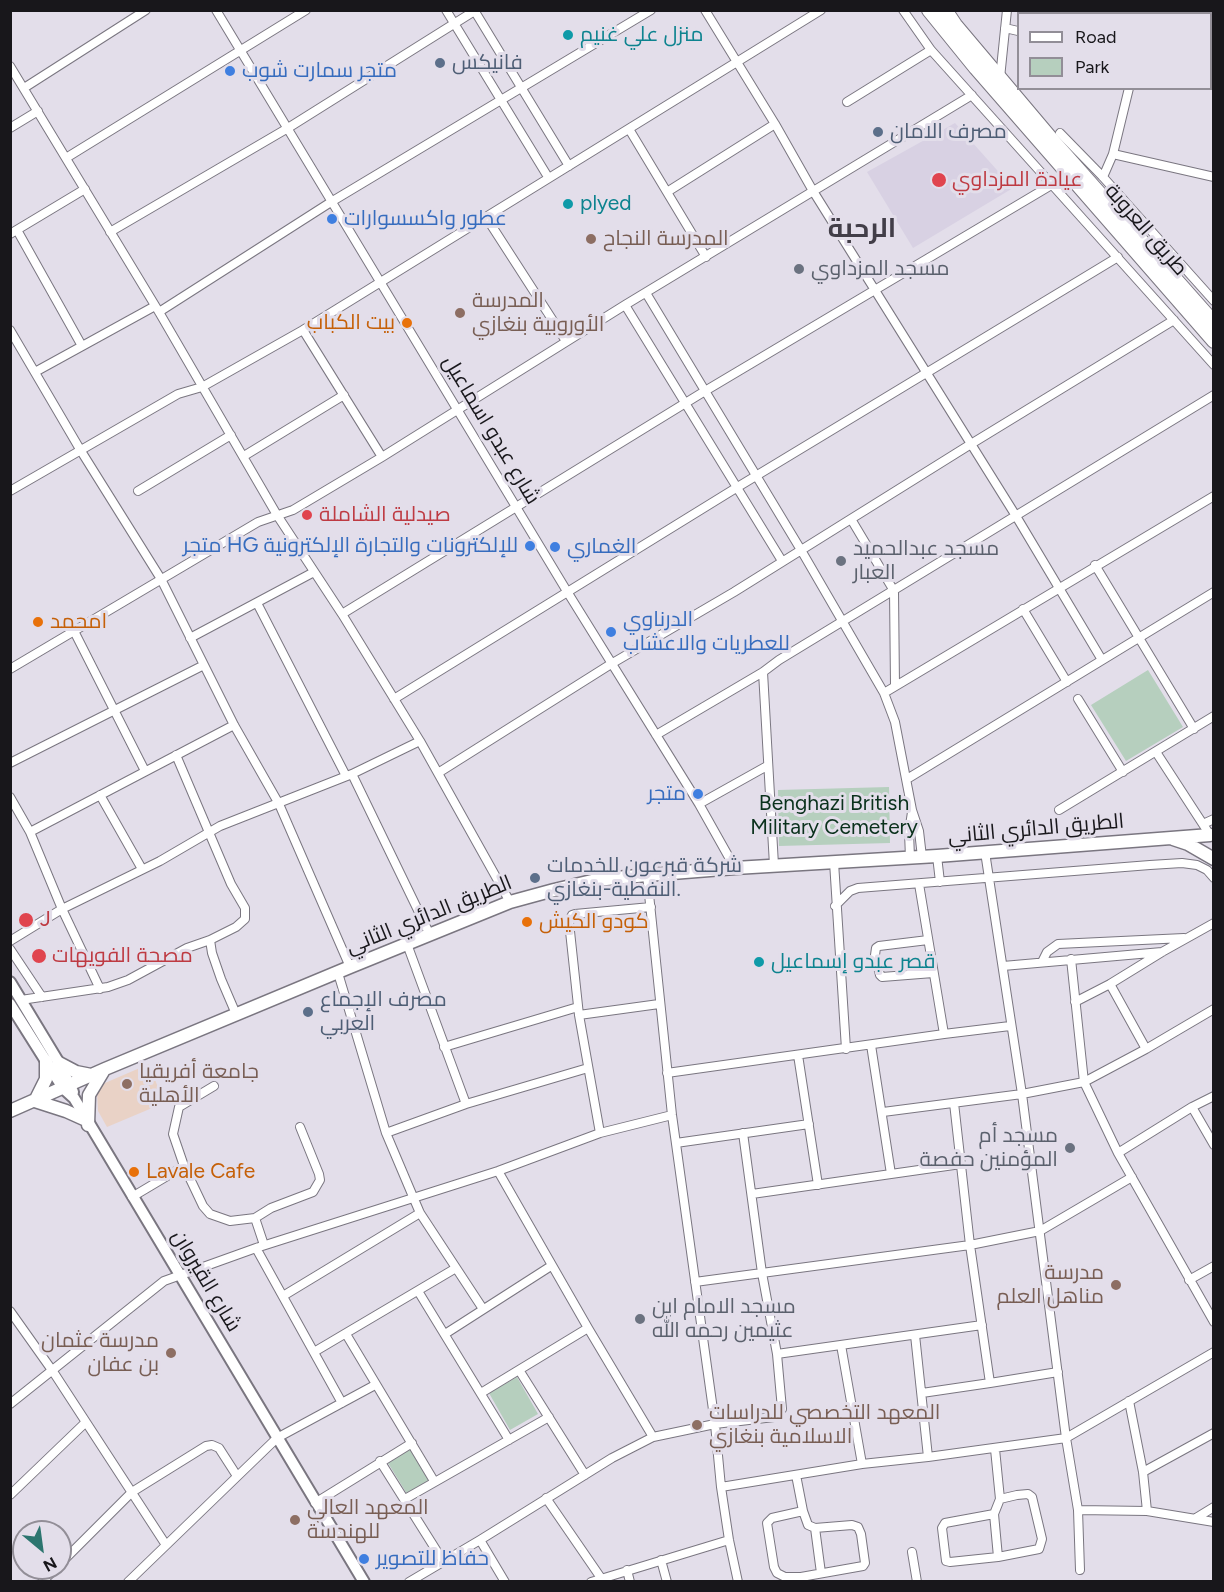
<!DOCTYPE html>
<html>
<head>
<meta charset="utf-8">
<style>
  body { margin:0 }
  #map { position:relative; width:1224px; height:1592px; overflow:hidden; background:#e3deea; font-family:Figtree,sans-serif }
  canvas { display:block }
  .frame { position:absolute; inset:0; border:12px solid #18171b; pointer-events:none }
  .legend { position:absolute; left:1017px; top:12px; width:195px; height:78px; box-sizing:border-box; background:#e3deea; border:2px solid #928e97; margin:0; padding:8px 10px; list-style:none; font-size:18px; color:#18171b }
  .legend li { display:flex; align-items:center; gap:12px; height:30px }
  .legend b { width:30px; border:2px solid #928e97 }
  .north { position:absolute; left:12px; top:1520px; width:60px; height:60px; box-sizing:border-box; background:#e3deea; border:2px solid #928e97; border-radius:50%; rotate:151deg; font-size:16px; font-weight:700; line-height:24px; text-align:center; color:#18171b }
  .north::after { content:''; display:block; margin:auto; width:21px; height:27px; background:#2c756f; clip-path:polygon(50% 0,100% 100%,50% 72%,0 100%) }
</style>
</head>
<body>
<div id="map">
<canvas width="1224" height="1592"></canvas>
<div class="frame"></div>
<ul class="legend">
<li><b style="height:8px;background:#fff"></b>Road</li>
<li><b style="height:16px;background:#b6cfbe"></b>Park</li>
</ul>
<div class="north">N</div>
</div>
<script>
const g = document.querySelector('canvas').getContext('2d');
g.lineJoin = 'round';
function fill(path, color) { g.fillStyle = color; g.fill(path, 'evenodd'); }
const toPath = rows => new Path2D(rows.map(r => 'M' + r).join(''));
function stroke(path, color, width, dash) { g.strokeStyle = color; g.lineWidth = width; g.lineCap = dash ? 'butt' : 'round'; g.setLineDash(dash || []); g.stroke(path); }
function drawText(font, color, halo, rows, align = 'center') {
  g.font = font + ' Figtree,Cairo,sans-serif'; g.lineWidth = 6; g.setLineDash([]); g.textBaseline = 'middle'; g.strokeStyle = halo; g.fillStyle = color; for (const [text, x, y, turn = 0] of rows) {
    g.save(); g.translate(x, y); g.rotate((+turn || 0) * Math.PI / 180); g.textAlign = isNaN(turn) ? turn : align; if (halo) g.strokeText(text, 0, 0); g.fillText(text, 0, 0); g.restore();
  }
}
fill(toPath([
  [955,123,1013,188,913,248,867,172]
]), '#d8d1e3');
fill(toPath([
  [149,1064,164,1103,107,1127,98,1111,97,1092,105,1083]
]), '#e9d2c6');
fill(toPath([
  [1148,670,1183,727,1126,761,1091,705],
  [889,787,890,843,779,846,778,790],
  [517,1377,538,1414,510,1430,489,1393],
  [410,1449,429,1480,407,1494,388,1463]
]), '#b6cfbe');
const street = toPath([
  [216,10,568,593,699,804,735,868],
  [446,10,548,177],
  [474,10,569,166],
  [705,10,775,124,813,191,1016,516,1102,660],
  [903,10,931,50,1214,365],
  [1148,14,1148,10],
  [1005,28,1018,31],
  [10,66,159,312,277,515,342,614,420,741,510,902],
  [1210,72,1214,72],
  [1000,78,1007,10],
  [24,88,146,10],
  [847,102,931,50],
  [10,128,38,111],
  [629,129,706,257],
  [1060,133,1103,177,1214,301],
  [1113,154,1214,177],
  [66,158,306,10],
  [1103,177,1113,154,1129,88],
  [667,192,775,124],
  [486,217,566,341],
  [17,230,82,346],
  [110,232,288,128,476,10],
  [10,234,85,189],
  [646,293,801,550,884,693,895,722,912,810,919,831,922,857],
  [625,305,782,561],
  [159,312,331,202,651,10],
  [10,330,81,451,161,579,234,725,279,804,350,967],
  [303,330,382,457],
  [35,372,155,306],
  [244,456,344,395],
  [10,491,178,394,202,387,303,330,821,10],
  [138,491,231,435],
  [851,519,894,591,895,686],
  [1095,565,1194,729],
  [257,603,346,776],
  [1023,609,1067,682],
  [342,614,705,391,1053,184,1063,181,1076,184],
  [74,631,145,771],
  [190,638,314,572],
  [10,669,258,522,293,510,382,457,625,305,972,95],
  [763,672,774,865],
  [884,693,1214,496],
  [394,699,736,488,1118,257],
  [1078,699,1123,772],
  [656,735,763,672,779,660,1214,395],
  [1156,752,1210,835],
  [10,763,204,665],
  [438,773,611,664,734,592,971,444,1174,320],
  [352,774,430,935],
  [907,779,1214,592],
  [100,795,142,869],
  [10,797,30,832,62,909,100,989],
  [699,804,767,766],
  [1059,810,1214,716],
  [1203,824,1214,819],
  [30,832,234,725],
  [985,852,1022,1094,1066,1438,1078,1510,1080,1570],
  [937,856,940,882],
  [910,858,909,832,912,812],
  [834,862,846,1049],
  [647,875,672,1115,715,1424,721,1487,729,1540,738,1582],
  [919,884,944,1034],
  [835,906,850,891,858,888,1150,865,1182,863,1197,865,1207,870,1214,878],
  [210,940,212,953,221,979,236,1014],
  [928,940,879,946,876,948,875,955,880,975,882,977,933,973],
  [10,941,62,909,160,861,220,826,352,774,420,741],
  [407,944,466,1104],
  [10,949,42,997],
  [1071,959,1084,1082,1118,1153,1214,1322],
  [1042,962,1047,952,1058,944,1184,938],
  [1003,966,1162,952],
  [338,973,386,1133,414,1199,420,1213,483,1309],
  [1110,984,1146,1049],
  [21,1000,108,987,128,980,187,948,210,940,236,927,245,919,245,908,231,884,176,755],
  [1075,1002,1110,984,1162,952,1214,923],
  [579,1015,659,1004],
  [444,1047,578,1007],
  [798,1055,818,1185],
  [667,1073,944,1034,1010,1026],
  [214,1086,179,1107,173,1134,184,1166,203,1206,210,1214,230,1221,255,1218,271,1208,313,1192,320,1180,319,1174,300,1127],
  [1214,1096,1192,1107,1214,1145],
  [954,1103,970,1245,990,1383,1058,1372],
  [883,1112,1022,1094,1084,1082,1146,1049,1214,1009],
  [386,1133,466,1104,588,1068],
  [600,1133,579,1015,569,922,572,915,575,914,651,907],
  [743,1133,762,1273,777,1354],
  [676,1143,809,1124],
  [1118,1153,1192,1107],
  [498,1171,588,1328,653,1437],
  [891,1174,961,1164],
  [752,1194,891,1174,871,1045],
  [132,1197,184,1166],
  [255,1218,264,1245],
  [256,1248,342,1403],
  [1189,1280,1214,1266],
  [695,1282,970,1245,1040,1231,1132,1177],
  [418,1291,509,1440],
  [283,1296,420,1213],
  [10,1311,54,1373,166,1545],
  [346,1334,434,1481],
  [445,1334,551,1266],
  [915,1335,928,1457,1066,1438,1214,1352],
  [841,1345,862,1464],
  [314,1352,456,1268],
  [519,1370,585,1475],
  [481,1393,588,1328],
  [922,1393,990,1383],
  [1129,1401,1143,1472,1147,1511],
  [10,1404,164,1281,256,1248,498,1171,600,1133,672,1115],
  [995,1449,1000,1499,994,1514,998,1557],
  [380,1461,443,1561],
  [1143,1472,1214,1433],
  [796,1475,803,1511,808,1525,815,1528,852,1525,858,1527,861,1534,865,1563,863,1566,801,1577,785,1577,777,1573,774,1567,767,1523,772,1518,803,1511],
  [721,1487,862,1464,928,1457],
  [10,1495,86,1422],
  [546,1498,601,1578],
  [405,1499,549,1417],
  [315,1503,412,1443],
  [1078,1510,1147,1511,1214,1522],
  [994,1514,945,1523,942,1528,946,1561,950,1562,998,1557,1039,1549,1042,1539,1032,1497,1028,1494,1017,1495,1000,1499],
  [1196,1518,1214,1507],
  [815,1528,821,1573],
  [480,1540,505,1582],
  [912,1552,917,1582],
  [661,1560,667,1582],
  [60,1564,132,1492,206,1446,212,1445,219,1448,237,1476],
  [627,1570,630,1582],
  [42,1582,56,1568],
  [128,1582,277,1438,375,1385],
  [409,1582,480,1540,612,1458,653,1437,715,1424,774,1417,782,1409,777,1354,982,1325],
  [591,1582,729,1540]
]);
const secondary = toPath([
  [10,982,59,1063,73,1092],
  [10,1004,63,1088,74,1098,364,1582]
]);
const primary = toPath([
  [1173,839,1188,844,1214,859],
  [46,1061,46,1079,35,1101,66,1111,86,1120],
  [59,1063,76,1072,91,1075],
  [10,1111,105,1069,350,967,510,902,554,890,596,880,647,875,735,868,937,856,1210,835],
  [88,1125,89,1095,104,1070]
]);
const highway = toPath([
  [929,10,976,68,1214,341],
  [945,10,955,25,1052,140,1214,323]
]);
stroke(street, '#7a7680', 10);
stroke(secondary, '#7a7680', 14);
stroke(primary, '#7a7680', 15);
stroke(highway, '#7a7680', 16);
stroke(street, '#fff', 8);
stroke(secondary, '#fff', 10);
stroke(primary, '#fff', 12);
stroke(highway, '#fff', 14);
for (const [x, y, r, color] of [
  [568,35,6,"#0f9aa8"],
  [440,63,6,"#5c6f8a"],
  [230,71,6,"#3f7fe0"],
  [878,132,6,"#5c6f8a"],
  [939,180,8,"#e0444e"],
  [568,204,6,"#0f9aa8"],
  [332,219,6,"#3f7fe0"],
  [591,239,6,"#8d6e63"],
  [799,269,6,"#6b7280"],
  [460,313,6,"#8d6e63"],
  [407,323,6,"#e8710a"],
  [307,515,6,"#e0444e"],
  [530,546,6,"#3f7fe0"],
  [555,547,6,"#3f7fe0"],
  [841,561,6,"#6b7280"],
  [38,622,6,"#e8710a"],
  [611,632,6,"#3f7fe0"],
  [698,794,6,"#3f7fe0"],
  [535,878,6,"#5c6f8a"],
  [26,920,8,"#e0444e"],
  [527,922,6,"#e8710a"],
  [39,956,8,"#e0444e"],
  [759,962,6,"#0f9aa8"],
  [308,1012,6,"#5c6f8a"],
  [127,1084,6,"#8d6e63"],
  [1070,1148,6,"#6b7280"],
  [134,1172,6,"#e8710a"],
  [1116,1285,6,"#8d6e63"],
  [640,1319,6,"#6b7280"],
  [171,1353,6,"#8d6e63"],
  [697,1425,6,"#8d6e63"],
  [295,1520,6,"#8d6e63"],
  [364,1559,6,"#3f7fe0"]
]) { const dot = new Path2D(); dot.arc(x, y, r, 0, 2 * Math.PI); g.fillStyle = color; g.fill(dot); stroke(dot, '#e3deea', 2); }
drawText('21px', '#0d838f', '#e3deea', [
  ["منزل علي غنيم",580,35],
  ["plyed",580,204],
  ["قصر عبدو إسماعيل",771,962]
], 'left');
drawText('21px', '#4e5e75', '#e3deea', [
  ["فانيكس",452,63],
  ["مصرف الامان",890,132],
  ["شركة قبرعون للخدمات",547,866],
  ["النفطية-بنغازي.",547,890],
  ["مصرف الإجماع",320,1000],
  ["العربي",320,1024]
], 'left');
drawText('21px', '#366cbe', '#e3deea', [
  ["متجر سمارت شوب",242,71],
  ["عطور واكسسوارات",344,219],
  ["متجر HG للإلكترونات والتجارة الإلكترونية",518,546,"right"],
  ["الغماري",567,547],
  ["الدرناوي",623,620],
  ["للعطريات والاعشاب",623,644],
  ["متجر",686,794,"right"],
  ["حفاظ للتصوير",376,1559]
], 'left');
drawText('21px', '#be3a42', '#e3deea', [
  ["عيادة المزداوي",952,180],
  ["صيدلية الشاملة",319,515],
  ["J",40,920],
  ["مصحة الفويهات",52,956]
], 'left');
drawText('21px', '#18171b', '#e3deea', [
  ["طريق العروبة",1146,230,49],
  ["شارع عبدو اسماعيل",491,430,59],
  ["الطريق الدائري الثاني",1036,829,-5],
  ["الطريق الدائري الثاني",429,915,-22],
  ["شارع القيروان",206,1281,59]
]);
drawText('21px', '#785e54', '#e3deea', [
  ["المدرسة النجاح",603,239],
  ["المدرسة",472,301],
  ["الأوروبية بنغازي",472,325],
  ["جامعة أفريقيا",139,1072],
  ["الأهلية",139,1096],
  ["مدرسة",1104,1273,"right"],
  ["مناهل العلم",1104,1297,"right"],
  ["مدرسة عثمان",159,1341,"right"],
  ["بن عفان",159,1365,"right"],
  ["المعهد التخصصي للدراسات",709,1413],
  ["الاسلامية بنغازي",709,1437],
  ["المعهد العالي",307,1508],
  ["للهندسة",307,1532]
], 'left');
drawText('21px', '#5b616d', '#e3deea', [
  ["مسجد المزداوي",811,269],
  ["مسجد عبدالحميد",853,549],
  ["العبار",853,573],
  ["مسجد أم",1058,1136,"right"],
  ["المؤمنين حفصة",1058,1160,"right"],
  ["مسجد الامام ابن",652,1307],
  ["عثيمين رحمه الله",652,1331]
], 'left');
drawText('21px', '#c56008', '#e3deea', [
  ["بيت الكباب",395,323,"right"],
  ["امحمد",50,622],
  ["كودو الكيش",539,922],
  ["Lavale Cafe",146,1172]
], 'left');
drawText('21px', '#0a311c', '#e3deea', [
  ["Benghazi British",834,804],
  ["Military Cemetery",834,828]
]);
drawText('bold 27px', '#423e48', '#e3deea', [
  ["الرحبة",862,229]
]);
</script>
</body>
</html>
